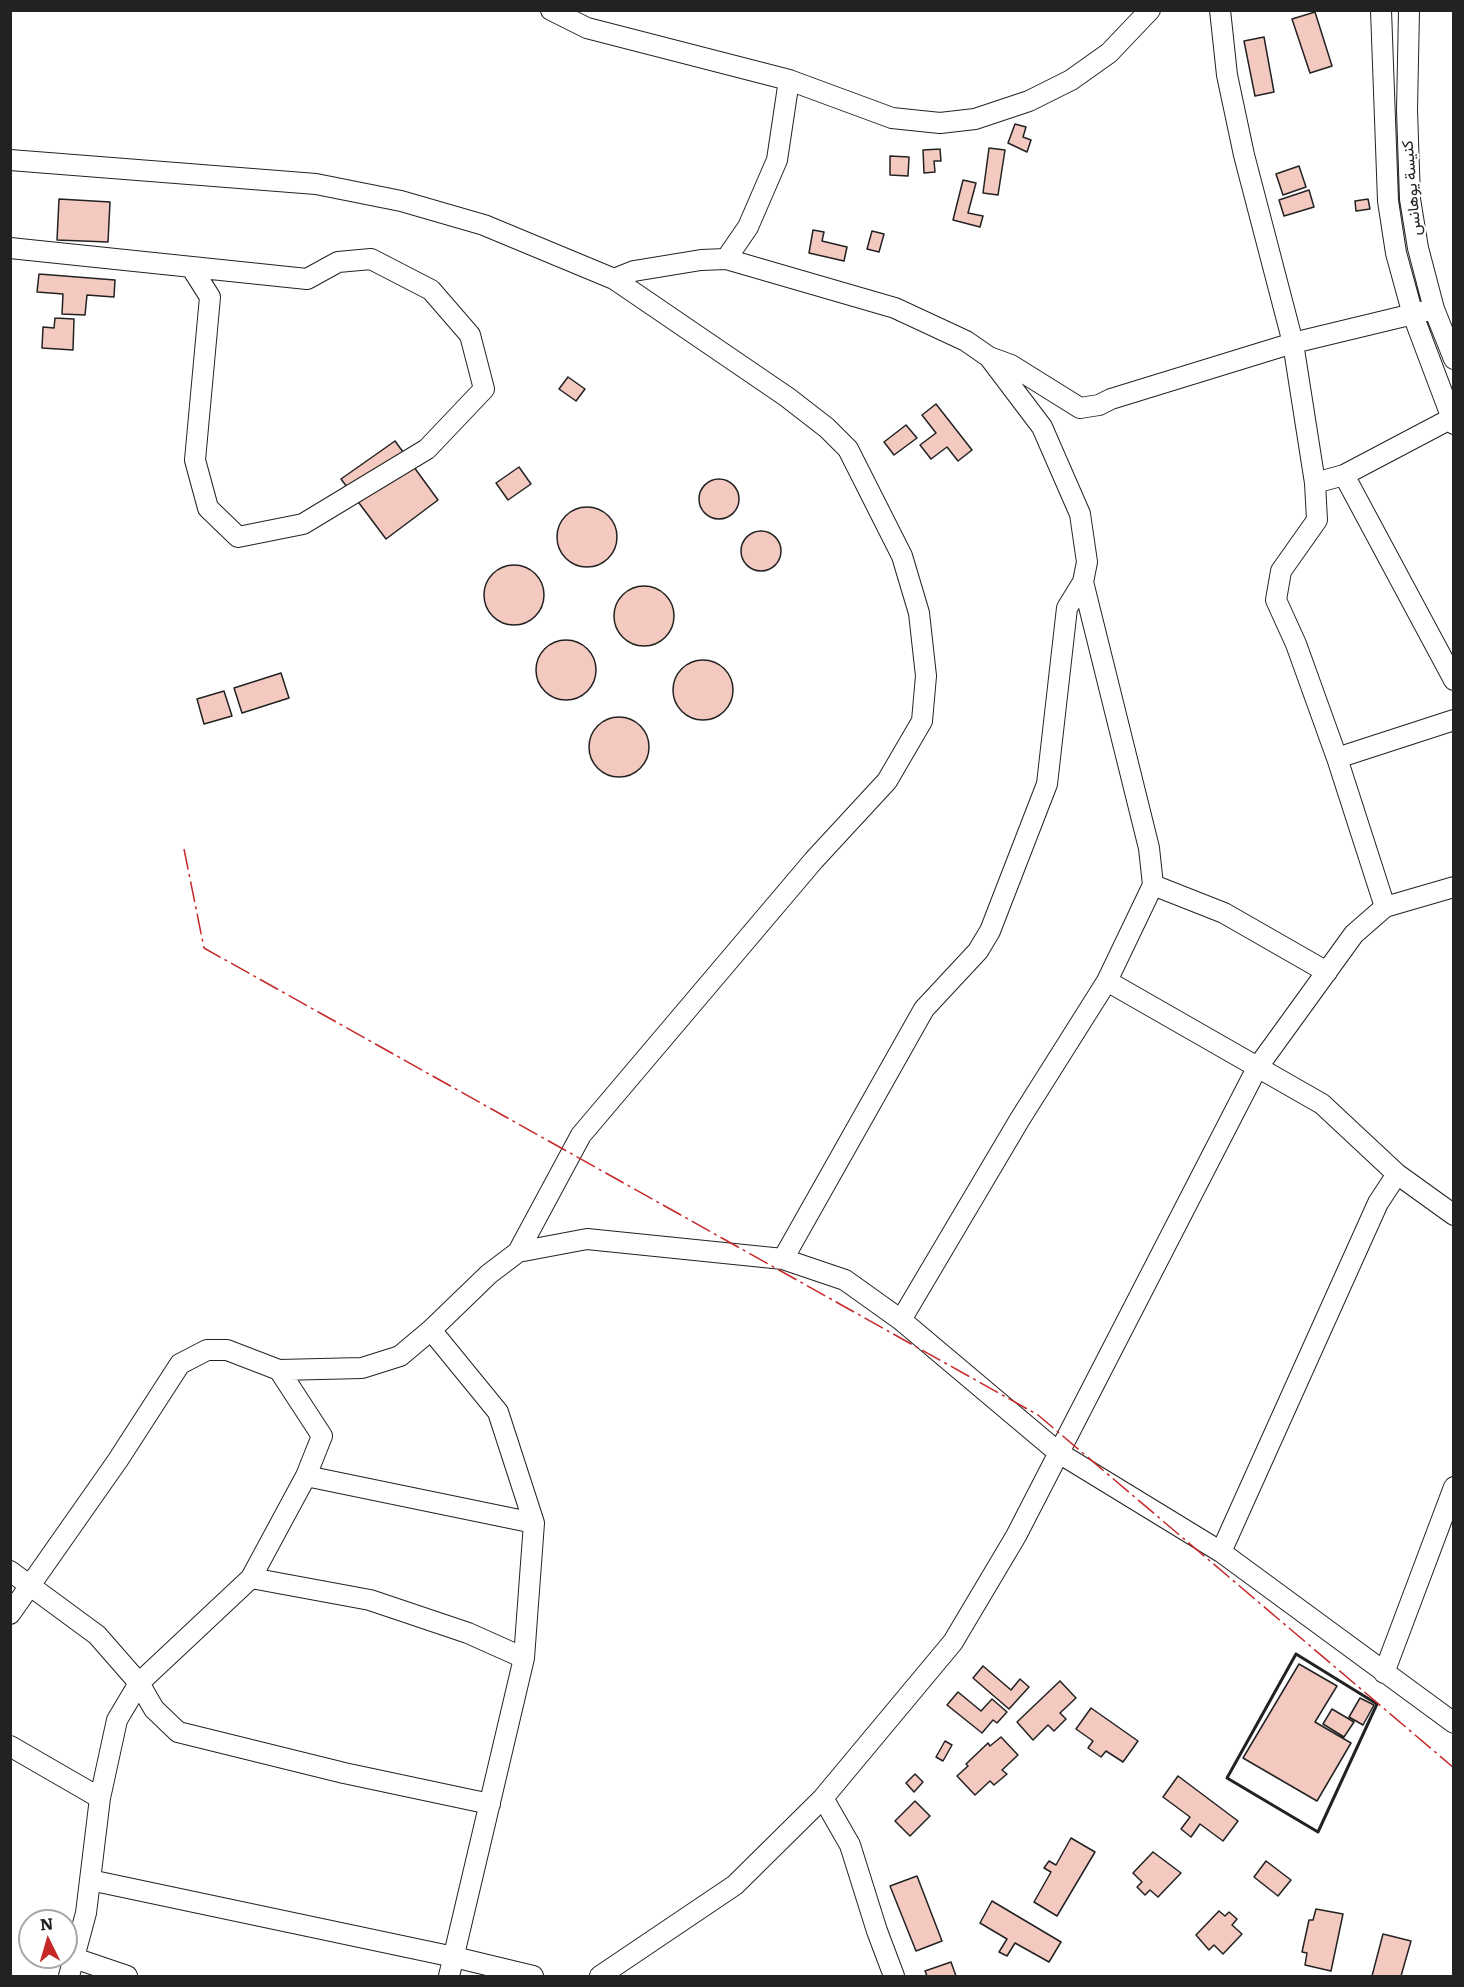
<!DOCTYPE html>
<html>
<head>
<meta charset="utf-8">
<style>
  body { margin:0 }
  #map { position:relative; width:1464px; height:1987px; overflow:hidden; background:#fff; font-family:Literata,serif }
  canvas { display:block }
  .frame { position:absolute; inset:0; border:12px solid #222; pointer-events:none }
  .north { position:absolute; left:18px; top:1909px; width:60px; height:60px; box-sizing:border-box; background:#fff; border:2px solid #a7a7a7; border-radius:50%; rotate:355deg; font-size:16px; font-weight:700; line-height:24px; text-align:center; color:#222 }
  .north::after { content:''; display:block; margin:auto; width:21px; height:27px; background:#c62828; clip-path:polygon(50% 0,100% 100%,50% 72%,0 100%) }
</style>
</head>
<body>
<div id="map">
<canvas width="1464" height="1987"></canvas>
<div class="frame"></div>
<div class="north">N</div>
</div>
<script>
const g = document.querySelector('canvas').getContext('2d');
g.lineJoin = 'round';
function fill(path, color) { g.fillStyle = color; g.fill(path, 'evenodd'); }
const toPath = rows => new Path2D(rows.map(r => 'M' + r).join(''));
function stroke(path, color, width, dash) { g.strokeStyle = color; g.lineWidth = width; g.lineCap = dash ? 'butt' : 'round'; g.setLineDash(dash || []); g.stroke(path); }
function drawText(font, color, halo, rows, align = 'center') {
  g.font = font + ' Literata,Vazirmatn,serif'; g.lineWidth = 4.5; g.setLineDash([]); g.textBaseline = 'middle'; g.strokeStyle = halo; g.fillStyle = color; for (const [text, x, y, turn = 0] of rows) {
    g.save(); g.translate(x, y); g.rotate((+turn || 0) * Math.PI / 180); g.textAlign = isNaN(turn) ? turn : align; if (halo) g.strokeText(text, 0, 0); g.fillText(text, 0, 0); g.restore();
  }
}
const building = toPath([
  [1315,12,1332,66,1310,73,1292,19,1315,12],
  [1264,37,1274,92,1255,96,1244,41,1264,37],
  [1015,124,1026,127,1023,137,1031,140,1027,152,1008,143,1015,124],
  [989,148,1005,150,998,195,983,193,989,148],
  [940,149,941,161,934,161,935,172,924,173,923,150,940,149],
  [890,156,909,157,908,176,890,175,890,156],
  [1299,166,1306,187,1283,195,1276,174,1299,166],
  [963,180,976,183,968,213,983,216,980,227,953,220,963,180],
  [1309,190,1314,207,1284,216,1279,200,1309,190],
  [59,199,110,202,108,242,57,240,59,199],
  [1368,199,1370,209,1356,211,1355,201,1368,199],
  [813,230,824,232,822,241,847,247,844,261,809,253,813,230],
  [872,231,884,234,879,252,867,249,872,231],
  [39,274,115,280,114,297,87,295,85,315,62,314,63,294,37,292,39,274],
  [55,318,74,319,73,350,42,348,43,327,54,328,55,318],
  [568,377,585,389,576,401,559,389,568,377],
  [936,404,972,450,958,461,947,447,931,459,920,445,936,433,922,415,936,404],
  [906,425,917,438,894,455,884,442,906,425],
  [395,441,438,500,386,539,341,479,395,441],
  [519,467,531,484,508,500,496,483,519,467],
  '699 499a20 20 0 1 1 40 0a20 20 0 1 1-40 0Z',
  '557 537a30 30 0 1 1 60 0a30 30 0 1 1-60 0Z',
  '741 551a20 20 0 1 1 40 0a20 20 0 1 1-40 0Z',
  '484 595a30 30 0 1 1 60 0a30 30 0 1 1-60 0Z',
  '614 616a30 30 0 1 1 60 0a30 30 0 1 1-60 0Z',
  '536 670a30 30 0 1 1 60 0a30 30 0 1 1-60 0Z',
  '673 690a30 30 0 1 1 60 0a30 30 0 1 1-60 0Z',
  [281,673,289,698,242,713,234,688,281,673],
  [224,691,232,716,204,724,197,699,224,691],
  '589 747a30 30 0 1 1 60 0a30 30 0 1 1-60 0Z',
  [1299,1664,1337,1686,1315,1722,1351,1743,1317,1801,1243,1758,1299,1664],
  [983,1666,1011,1690,1020,1679,1029,1687,1009,1709,973,1678,983,1666],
  [1060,1681,1076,1698,1060,1713,1066,1719,1054,1731,1048,1725,1033,1740,1017,1722,1060,1681],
  [958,1692,981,1711,992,1699,1007,1712,997,1723,993,1720,982,1733,947,1705,958,1692],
  [1360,1698,1374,1705,1363,1725,1349,1717,1360,1698],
  [1091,1708,1138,1741,1123,1762,1106,1751,1101,1757,1088,1748,1093,1741,1076,1729,1091,1708],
  [1332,1709,1354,1722,1344,1737,1323,1724,1332,1709],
  [1001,1737,1018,1755,1002,1770,1007,1774,994,1785,990,1781,975,1795,957,1776,968,1766,966,1764,988,1743,990,1746,1001,1737],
  [945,1741,952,1745,943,1761,936,1757,945,1741],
  [915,1774,923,1782,914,1792,906,1783,915,1774],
  [1178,1776,1238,1821,1223,1841,1200,1824,1191,1837,1181,1829,1190,1817,1163,1797,1178,1776],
  [915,1801,930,1816,910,1836,895,1821,915,1801],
  [1071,1838,1095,1852,1057,1916,1034,1902,1051,1872,1044,1868,1049,1861,1056,1865,1071,1838],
  [1153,1852,1181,1873,1158,1897,1150,1890,1145,1895,1137,1887,1142,1882,1133,1873,1153,1852],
  [1266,1861,1291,1880,1278,1896,1254,1877,1266,1861],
  [917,1876,942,1941,916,1951,890,1886,917,1876],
  [992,1901,1061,1942,1049,1962,1015,1943,1007,1956,999,1952,1007,1939,980,1923,992,1901],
  [1316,1909,1343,1914,1331,1971,1305,1965,1307,1953,1302,1952,1309,1920,1313,1920,1316,1909],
  [1219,1911,1225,1916,1229,1912,1237,1919,1232,1925,1242,1934,1223,1954,1214,1945,1209,1950,1196,1935,1219,1911],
  [1383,1934,1411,1941,1401,1976,1372,1976,1383,1934],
  [951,1962,956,1976,927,1976,925,1971,951,1962]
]);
fill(building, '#f3c9c0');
stroke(building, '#222', 1.5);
const minor = toPath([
  [551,10,587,28,789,80,892,118,940,123,975,119,1029,101,1071,80,1109,53,1150,10],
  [1220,10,1227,75,1244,155,1293,343,1315,483,1317,520,1281,571,1276,600,1296,644,1337,758,1385,907],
  [1381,10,1388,201,1396,253,1413,315,1454,424],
  [1409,10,1407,110,1410,199,1418,248,1434,309,1454,359],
  [789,80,777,160,748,227,726,259,895,308,966,341,989,357,1042,427,1080,514,1087,562,1083,582,1149,848,1153,885,1107,981,1020,1119,901,1320],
  [10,160,316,184,401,201,484,225,614,279,787,397,827,428,848,449,902,556,919,613,926,676,922,721,887,781,814,860,581,1135,518,1252,489,1274,431,1330,400,1356,362,1368,279,1370,227,1350,207,1350,180,1364,118,1460,10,1614],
  [10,248,307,279,338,262,371,259,431,290,470,335,484,389,427,449,303,524,238,537,208,508,195,460,210,297,191,267],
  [614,279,634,271,701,260,726,259],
  [989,357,1011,365,1080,408,1099,405,1111,399,1293,343,1434,309],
  [1344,475,1454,680],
  [1315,483,1344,475,1454,417],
  [1337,758,1454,720],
  [1153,885,1224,913,1327,972],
  [1107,981,1322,1104,1397,1174,1454,1215],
  [518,1252,587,1239,783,1259,845,1280,901,1320,1059,1453,1221,1552,1454,1723],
  [783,1259,924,1009,978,951,990,931,1047,784,1067,608,1083,582],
  [431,1330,498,1412,534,1523,524,1658,449,1976],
  [306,1476,534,1523],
  [1221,1552,1378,1203,1397,1174],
  [10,1571,97,1635,139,1683,154,1709,178,1732,344,1773,490,1804],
  [251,1578,370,1600,468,1633,524,1658],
  [1384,1673,1454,1487],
  [10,1746,100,1798],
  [823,1798,850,1845,877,1931,894,1976],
  [90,1880,454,1957,533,1976],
  [74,1958,127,1976],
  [69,1976,86,1913,100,1798,117,1720,139,1683,251,1578,306,1476,322,1436,279,1370],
  [600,1976,735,1885,823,1798,953,1642,1016,1536,1257,1068,1354,934,1385,907,1454,887]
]);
stroke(minor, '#222', 22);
stroke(minor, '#fff', 20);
stroke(toPath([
  [1296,1654,1377,1704,1318,1832,1227,1778,1296,1654]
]), '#222', 3);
stroke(toPath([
  [184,849,204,948,1038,1415,1454,1768]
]), '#c62828', 1.5, [21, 4.5, 3, 4.5]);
drawText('16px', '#222', '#fff', [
  ["كنيسة يوهانس",1412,188,-95]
]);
</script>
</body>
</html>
